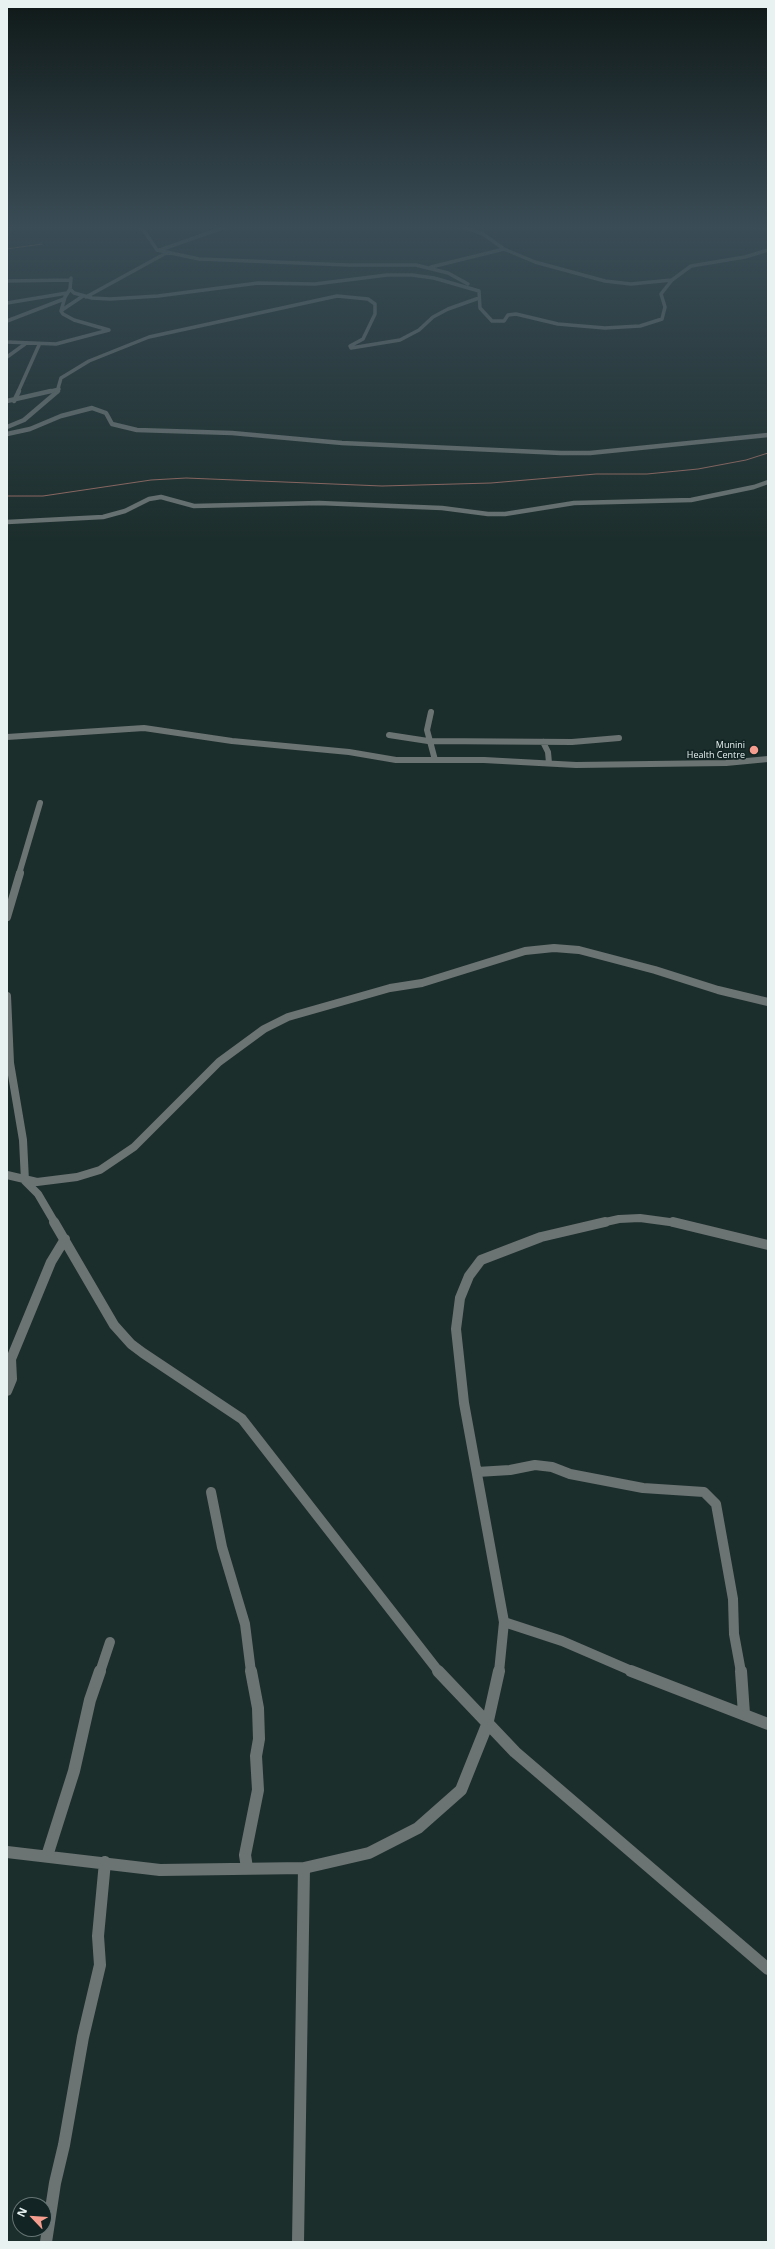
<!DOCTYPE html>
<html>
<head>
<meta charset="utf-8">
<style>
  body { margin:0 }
  #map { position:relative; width:775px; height:2249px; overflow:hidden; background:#1c2e2c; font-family:"Open Sans",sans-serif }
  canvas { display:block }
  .frame { position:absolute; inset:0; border:8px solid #e7f2f1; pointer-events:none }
  .north { position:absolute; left:12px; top:2197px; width:40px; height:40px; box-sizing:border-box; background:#122423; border:1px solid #677675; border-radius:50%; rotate:295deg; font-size:11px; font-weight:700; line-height:16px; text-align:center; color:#e7f2f1 }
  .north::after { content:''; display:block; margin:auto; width:14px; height:18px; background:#f59d8e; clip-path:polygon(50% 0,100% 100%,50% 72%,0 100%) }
</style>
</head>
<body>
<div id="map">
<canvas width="775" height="2249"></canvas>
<div class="frame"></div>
<div class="north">N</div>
</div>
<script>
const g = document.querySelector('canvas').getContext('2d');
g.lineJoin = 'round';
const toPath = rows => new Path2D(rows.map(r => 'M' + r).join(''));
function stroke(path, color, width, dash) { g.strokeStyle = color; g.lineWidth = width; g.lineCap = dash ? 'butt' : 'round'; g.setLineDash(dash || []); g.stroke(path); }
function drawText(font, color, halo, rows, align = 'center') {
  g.font = font + ' "Open Sans",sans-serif'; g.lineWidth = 3.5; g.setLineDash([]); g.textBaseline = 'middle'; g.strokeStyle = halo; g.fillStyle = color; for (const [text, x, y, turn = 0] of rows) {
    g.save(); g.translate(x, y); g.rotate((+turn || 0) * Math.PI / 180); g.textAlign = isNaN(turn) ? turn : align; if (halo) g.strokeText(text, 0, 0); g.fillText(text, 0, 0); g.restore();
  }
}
stroke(toPath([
  [7,237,12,227],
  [7,249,42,244],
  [7,496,43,496,151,480,186,478,382,486,491,483,596,474,647,474,698,469,746,460,768,453]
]), '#976b63', 1);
stroke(toPath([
  [139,227,145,232,157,250,199,259,349,265,416,265,448,273,468,284],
  [463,227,483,234,504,249,535,262,605,281,631,284,672,280,691,266,745,257,768,250],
  [758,227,768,228],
  [160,250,225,227],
  [431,267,504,249],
  [71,278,70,289,74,293,92,298,110,299,158,296,258,283,315,284,387,275,412,275,434,278,479,291,480,308,492,321,504,321,508,315,516,314,558,324,605,328,640,326,662,319,665,307,661,294,672,280],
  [7,281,71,280],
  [86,297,168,252],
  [7,303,67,293],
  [62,310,83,296],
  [7,321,64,299],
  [7,342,56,344,109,330,74,320,63,314,61,311,65,297,70,289],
  [351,348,400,340,419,330,433,317,448,309,479,298],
  [7,357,25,344],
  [18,392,39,345],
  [47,392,59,389],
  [57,392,61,378,89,361,149,337,337,296,368,299,375,304,375,314,363,339,350,346,351,348]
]), '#6b7473', 3.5);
stroke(toPath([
  [7,401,51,391],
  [14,401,19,391],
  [7,427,24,420,58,391],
  [7,434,30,429,61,416,92,408,106,413,112,424,137,430,232,433,342,443,561,453,590,453,768,435],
  [7,522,103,517,125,511,149,499,161,497,194,506,319,503,442,508,488,514,505,514,574,503,691,500,754,487,768,482]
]), '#6b7473', 4.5);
stroke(toPath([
  [431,712,427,730,435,760],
  [389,735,428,741,572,742,619,738],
  [7,737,144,728,232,741,349,752,396,760,484,760,576,765,726,763,768,759],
  [543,742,548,752,549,763],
  [19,874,40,803]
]), '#6b7473', 6);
stroke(toPath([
  [7,917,20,873],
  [7,996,10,1063,23,1140,25,1181,38,1194,55,1223],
  [7,1175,37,1182,77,1177,100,1170,134,1147,219,1062,264,1029,288,1017,390,988,422,983,525,951,554,948,579,950,655,970,718,990,768,1002],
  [601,1223,619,1219,640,1218,677,1223]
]), '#6b7473', 8);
stroke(toPath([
  [54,1222,114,1325,131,1344,143,1353,242,1419,439,1672],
  [673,1222,768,1245],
  [7,1391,12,1379,11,1359,51,1262,65,1239],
  [477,1472,510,1470,535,1465,552,1467,570,1474,643,1488,704,1492,716,1504,733,1599,734,1634,741,1672],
  [211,1492,222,1547,245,1624,251,1672],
  [504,1622,562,1641,634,1672],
  [100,1672,110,1642],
  [499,1672,504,1622,464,1403,456,1329,460,1298,469,1276,481,1260,541,1237,605,1222]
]), '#6b7473', 10);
stroke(toPath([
  [438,1671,515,1752,768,1969],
  [631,1671,768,1724],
  [741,1671,744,1714],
  [7,1852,160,1870,304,1868,369,1853,418,1828,461,1790,487,1725,499,1671],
  [47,1856,74,1771,90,1700,100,1671],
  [247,1868,245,1855,258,1790,256,1756,259,1739,258,1708,251,1671],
  [46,2242,55,2183,64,2145,83,2037,100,1965,98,1936,105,1862],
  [298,2242,304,1868]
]), '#6b7473', 12);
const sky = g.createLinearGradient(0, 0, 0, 542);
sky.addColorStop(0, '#0f1918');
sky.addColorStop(0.42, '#3a4c56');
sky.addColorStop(1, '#3a4c5600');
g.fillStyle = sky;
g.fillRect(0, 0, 775, 542);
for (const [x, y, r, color] of [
  [754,750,5,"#f59d8e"]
]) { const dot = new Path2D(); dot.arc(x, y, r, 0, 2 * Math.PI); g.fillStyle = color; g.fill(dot); stroke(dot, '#122423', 1.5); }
drawText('9px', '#e7f2f1', '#122423', [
  ["Munini",745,745],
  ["Health Centre",745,755]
], 'right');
</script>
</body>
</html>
